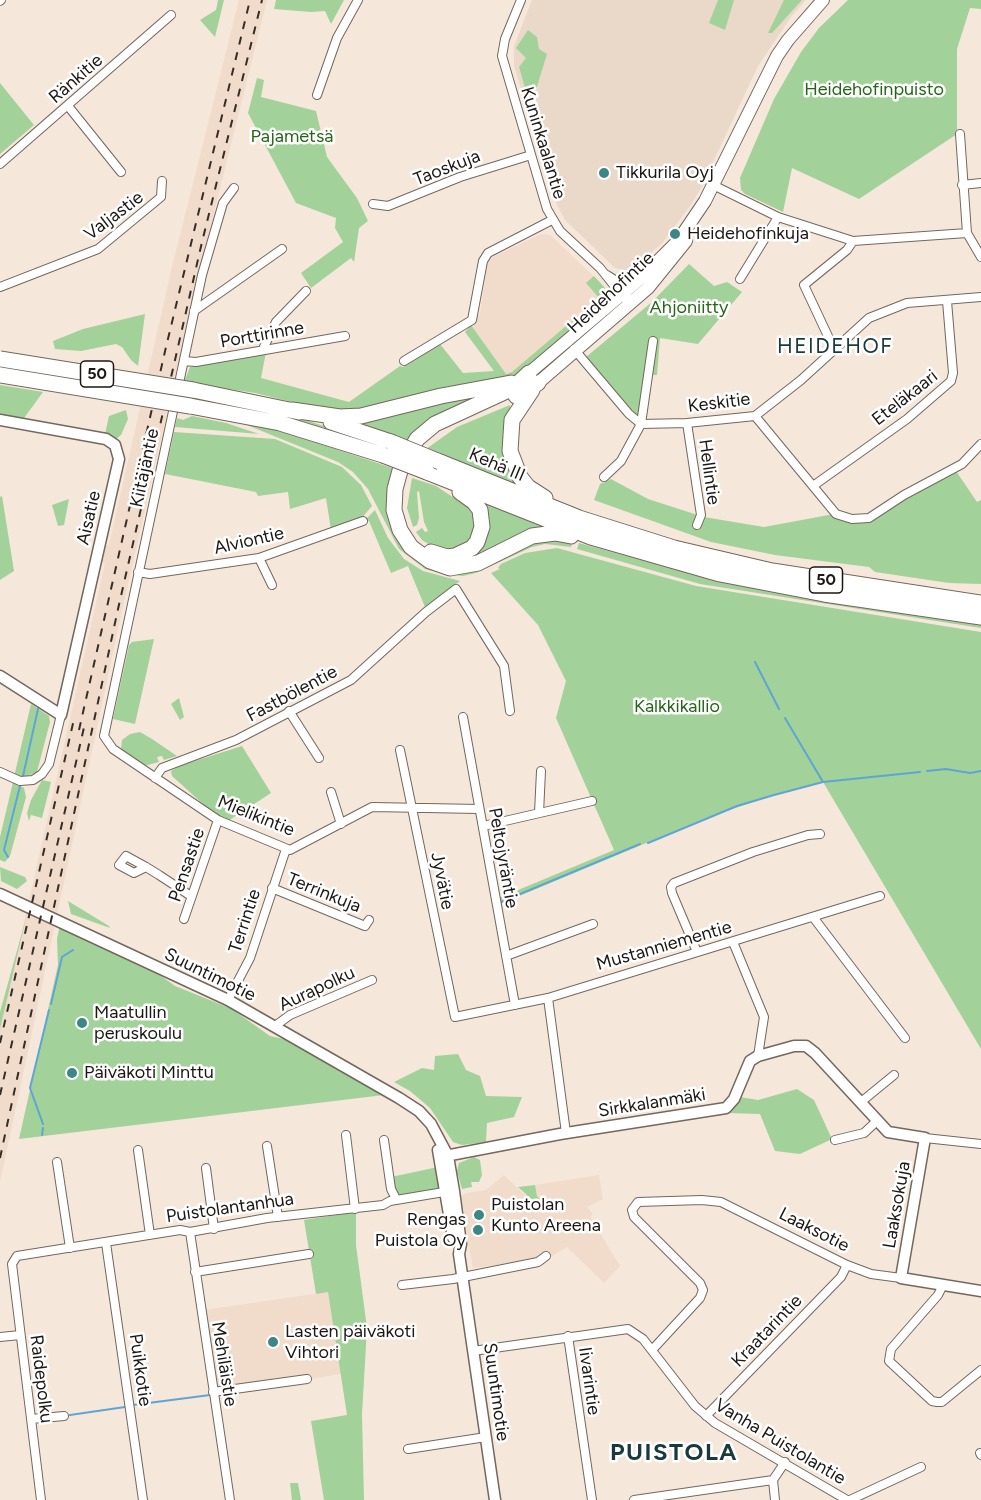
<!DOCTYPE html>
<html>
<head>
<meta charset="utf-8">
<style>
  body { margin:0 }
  canvas { display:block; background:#f6e7db }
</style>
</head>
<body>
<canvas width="981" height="1500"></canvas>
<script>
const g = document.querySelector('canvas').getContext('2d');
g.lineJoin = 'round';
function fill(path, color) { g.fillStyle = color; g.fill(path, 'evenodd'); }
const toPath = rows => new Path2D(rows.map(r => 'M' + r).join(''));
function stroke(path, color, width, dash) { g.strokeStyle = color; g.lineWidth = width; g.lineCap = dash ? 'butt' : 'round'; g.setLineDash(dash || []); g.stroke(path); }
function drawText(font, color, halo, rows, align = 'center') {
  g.font = font + ' Figtree,sans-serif'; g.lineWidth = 5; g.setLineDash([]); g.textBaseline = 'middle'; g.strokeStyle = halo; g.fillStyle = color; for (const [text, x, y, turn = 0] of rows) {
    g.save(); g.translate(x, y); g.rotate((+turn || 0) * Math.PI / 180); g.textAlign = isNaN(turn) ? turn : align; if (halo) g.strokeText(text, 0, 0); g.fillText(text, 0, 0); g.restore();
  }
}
fill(toPath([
  [239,0,267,0,196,285,120,620,0,1182,0,1029,105,563,102,562,105,545,109,545,171,271],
  [541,234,550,235,601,283,603,288,601,298,514,371,505,374,471,325,480,314,487,265,491,258],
  [504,1175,534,1204,537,1196,535,1185,599,1175,603,1199,587,1207,593,1214,590,1217,595,1222,592,1225,600,1233,620,1266,604,1283,567,1247,547,1259,473,1268,460,1197,466,1193,486,1190],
  [328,1292,341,1374,310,1379,309,1376,223,1389,217,1386,204,1310]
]), '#f1dbcb');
fill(toPath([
  [532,0,806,0,791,17,758,66,700,190,690,206,663,242,631,271,615,268,565,220,557,205,514,66,514,46]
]), '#ead9c8');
fill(toPath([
  [218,0,224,0,215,37,200,20,216,10],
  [276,0,344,0,331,24,325,11,311,12,274,9],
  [718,0,734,0,725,30,709,23],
  [784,0,802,0,772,33,768,33],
  [848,0,981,0,981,9,970,8,957,49,957,134,859,199,792,168,783,212,745,194,741,190,740,178,774,99,801,52,819,28],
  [528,30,537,37,539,49,547,54,535,93,528,98,519,67,526,58,516,48],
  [257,78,264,80,261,97,316,111,327,157,357,198,368,221,359,228,354,262,351,258,311,288,301,273,343,242,335,228,336,218,296,203,248,113],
  [0,83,34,125,0,154],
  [689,264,714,286,727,282,742,292,698,344,660,338,657,375,647,375,640,415,636,415,586,357,652,302],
  [594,276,605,288,601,305,512,378,370,411,325,410,255,393,184,382,190,367,266,352,261,378,349,402,400,366,403,367,440,344,463,373,494,371,465,332,471,325,506,374,512,372,599,298,586,283],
  [145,314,138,366,131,360,122,347,116,344,81,351,55,349,53,341,83,329],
  [0,385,43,392,22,421,0,416],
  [492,392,409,443,351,421],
  [194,395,306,420,403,453,193,401],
  [510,405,519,487,426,449,457,427],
  [126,410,128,419,121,435,115,440,105,434,109,416],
  [192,416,226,423,259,434,175,427,177,418,183,420],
  [237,421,286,432,395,469,390,511,438,569,549,539,573,541,571,547,545,544,532,547,476,573,463,576,444,574,425,569,399,549,368,489,353,472,338,462],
  [174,432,275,439,342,467,361,485,372,506,360,520,331,530,326,498,290,509,288,492,258,496,256,492,165,474],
  [956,471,977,502,981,500,981,584,949,583,875,572,869,567,775,555,711,542,594,500,600,484,611,479,648,499,704,517,764,527,834,514,851,522],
  [412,478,436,486,474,511,477,525,470,541,454,551,436,549,422,540,416,532,422,528,425,532,428,531,424,522,419,491,417,492,419,518,417,525,413,527,407,508],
  [2,496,14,571,0,580,0,497],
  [69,499,64,525,58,526,52,505],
  [478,500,552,528,462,561,481,544],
  [375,510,388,538,404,559,423,571,460,581,425,607,408,566,391,573,369,521,365,520],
  [579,543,711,579,981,621,981,628,700,584,577,549],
  [557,548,696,586,981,632,981,1049,823,782,768,797,706,818,500,904,499,898,614,850,556,718,566,681,538,625,491,573,500,569,498,568,501,564,525,553],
  [154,639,135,724,113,719,129,645,132,642],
  [179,698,184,717,180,720,171,704],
  [31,704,49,716,50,722,37,772,25,777,25,780,14,777],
  [140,732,152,739,177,756,164,760,162,756,157,757,159,762,144,766,121,749,122,740,130,734],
  [242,746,271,793,228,821,214,814,172,776,171,771,179,766],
  [42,780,51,782,42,818,31,815,29,821,27,813,31,800],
  [13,782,24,788,26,797,10,856,5,862,0,860,0,837],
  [0,867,25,877,27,881,17,889,1,881],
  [68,901,109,926,110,928,71,914],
  [26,918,0,1029,0,1012],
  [60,925,150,968,175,986,232,1009,270,1036,284,1039,384,1095,19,1139,58,965,57,939],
  [458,1054,466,1070,480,1076,486,1096,522,1097,514,1117,487,1123,486,1142,462,1145,453,1142,430,1108,410,1091,394,1082,422,1068,434,1070,435,1056],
  [797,1089,814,1100,832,1139,800,1154,775,1151,760,1114,727,1113,735,1107,740,1097,758,1100],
  [474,1157,480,1160,482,1175,479,1182,471,1182,472,1187,462,1189,457,1171,459,1163],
  [438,1167,441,1181,439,1187,434,1190,399,1196,393,1188,391,1177],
  [535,1185,537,1196,541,1201,539,1206,518,1187],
  [356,1212,356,1245,367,1328,362,1414,364,1500,324,1500,311,1421,347,1415,328,1292,316,1294,304,1220],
  [290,1483,298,1483,301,1500,292,1500]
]), '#a2d299');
stroke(toPath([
  [755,662,779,709],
  [785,718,823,782],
  [927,771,946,769,970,773,981,771],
  [23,776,38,709],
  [648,843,737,806,774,795,823,782,920,772],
  [8,857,4,850,20,786],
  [501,902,640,844],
  [51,1004,62,957,73,950],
  [43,1124,30,1088,49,1010],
  [42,1135,43,1128],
  [133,1405,210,1395],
  [70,1415,125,1407]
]), '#5ea5d4', 2);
const street = toPath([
  [521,0,505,39,502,56,547,209,560,231,600,268,624,298],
  [0,1,1,0],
  [317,95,337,38,358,0],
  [68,106,121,172],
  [960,134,967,233,981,257],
  [0,164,171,15],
  [713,185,778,217,853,241],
  [962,185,981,183],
  [234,188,223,203,202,275,104,736,113,749,218,820,290,850,372,807,479,809],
  [373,204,388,206,460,177,531,155],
  [607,275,618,282,627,294],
  [740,279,778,217],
  [0,287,98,249,161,197,162,181],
  [194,311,282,249],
  [263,349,276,322,306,291],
  [574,349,629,414,641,424,687,423,755,416,801,380,869,318,907,303,981,297],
  [834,349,804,285,847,250,853,241,967,233],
  [184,361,196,362,345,336],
  [404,361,472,320,483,261,488,253,552,220],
  [755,416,836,514,852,519,869,518,904,495,962,464,981,444],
  [687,423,701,515,697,525],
  [604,477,621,461,641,424,653,341],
  [813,486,907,419,951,381,953,373,947,301],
  [259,558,272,585],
  [138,572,150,574,259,558,363,521],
  [289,711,319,758],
  [463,717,515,1005],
  [400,750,455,1017,548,998,880,896],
  [0,772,20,781,33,780,42,774,49,764,61,715],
  [155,778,162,768,236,740,351,680,426,612,456,589,504,666,510,711],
  [331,792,341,824],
  [539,813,541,771],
  [483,826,592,801],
  [146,867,134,873,119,865,126,856,146,867,159,875,191,896],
  [272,888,365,926,369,920],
  [813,917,905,1038],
  [184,919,218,820],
  [733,942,764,1017,758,1056],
  [697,952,672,893,671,887,674,883,753,852,808,835,820,834],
  [506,956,593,924],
  [548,998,566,1133],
  [228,1000,250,958,286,849],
  [275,1026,290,1015,372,980],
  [861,1102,894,1075],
  [346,1135,355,1209],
  [925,1138,981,1144],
  [384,1140,391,1189,396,1199],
  [835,1140,864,1133,878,1120],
  [267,1146,278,1217],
  [138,1150,150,1235],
  [57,1162,70,1248],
  [206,1168,214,1229],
  [190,1232,230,1500],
  [106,1243,143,1500],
  [195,1272,309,1254],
  [402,1285,453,1279,538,1262,546,1256],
  [943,1285,938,1295,891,1349,889,1361,932,1401,937,1402,942,1402,981,1370],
  [568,1336,592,1500],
  [0,1337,20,1335],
  [652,1350,700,1298,703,1290,700,1283,634,1217,632,1210,638,1202,702,1200,721,1202,847,1265,871,1274,901,1278],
  [473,1351,628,1329,643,1339,695,1406,715,1423,847,1500],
  [213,1392,307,1379],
  [706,1416,841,1277,847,1265],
  [31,1419,64,1416],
  [408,1449,486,1437],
  [980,1453,981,1455],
  [773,1480,775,1500],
  [41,1500,12,1264,17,1256,180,1230,190,1232,267,1218,383,1205,390,1201,450,1191],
  [634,1500,773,1480,785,1462],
  [850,1500,921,1467]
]);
const secondary = toPath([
  [0,420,106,439,115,445,119,459,61,715,0,676],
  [0,894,228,1000,399,1098,419,1111,431,1124,448,1156,454,1191,461,1244,459,1254,495,1500],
  [438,1150,453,1238],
  [440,1157,560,1134,726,1108,734,1099,750,1061,758,1056,794,1046,806,1046,815,1053,888,1132,925,1138,901,1278,981,1291]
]);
const primary = toPath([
  [529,373,640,279,678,241,705,201,777,56,788,40,823,0],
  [538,383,648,288,686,241]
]);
const highway = toPath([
  [529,373,513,388,435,424,417,439,401,467,395,489,394,510,400,530,411,547,430,561,450,568,478,563,532,536,555,533,571,536],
  [193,390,299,412],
  [532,390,512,420,510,451,520,477,528,487,545,498],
  [516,396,538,383],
  [190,406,280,423,383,455],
  [292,410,340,417,361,416,441,396,511,383],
  [331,422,391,442],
  [440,462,579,518,674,548,772,571,981,603],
  [427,472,591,537,720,574,824,594,981,617],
  [431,552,447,557,455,556,472,548,477,542,482,527,480,510,474,502,460,492]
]);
stroke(street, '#74675d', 10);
stroke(secondary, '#74675d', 13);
stroke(primary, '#74675d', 14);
stroke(highway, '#74675d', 17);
stroke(street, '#fff', 8);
stroke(secondary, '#fff', 10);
stroke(primary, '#fff', 12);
stroke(highway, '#fff', 15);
stroke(toPath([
  [79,730,166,347,250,0],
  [0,1043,74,719],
  [0,1095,85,723],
  [0,1158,118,609,202,242,262,0]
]), '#342e29', 2, [8, 8]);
const highwayBridge = toPath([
  [0,359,193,390],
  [0,375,190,406],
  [391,442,440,462],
  [383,455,427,472]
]);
stroke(highwayBridge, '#74675d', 17, []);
stroke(highwayBridge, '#fff', 15);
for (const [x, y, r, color] of [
  [604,173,6,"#3d8686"],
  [675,234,6,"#3d8686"],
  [82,1023,6,"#3d8686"],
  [72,1073,6,"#3d8686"],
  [479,1215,6,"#3d8686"],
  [478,1230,6,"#3d8686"],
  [273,1342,6,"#3d8686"]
]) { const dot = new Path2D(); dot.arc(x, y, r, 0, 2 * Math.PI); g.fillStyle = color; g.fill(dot); stroke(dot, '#fff', 2); }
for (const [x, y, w] of [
  [97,374,33],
  [826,580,33]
]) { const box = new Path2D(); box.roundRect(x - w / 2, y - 13, w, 26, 4.5); g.fillStyle = '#fff'; g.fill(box); stroke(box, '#1c1713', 1.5); }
drawText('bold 16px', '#1c1713', null, [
  ["50",97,374],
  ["50",826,580]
]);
drawText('18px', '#1c1713', '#fff', [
  ["Ränkitie",76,79,-41],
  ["Kuninkaalantie",543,143,73],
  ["Taoskuja",447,168,-21],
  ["Valjastie",114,216,-37],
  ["Heidehofintie",611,293,-43],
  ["Porttirinne",262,335,-10],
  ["Eteläkaari",905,398,-38],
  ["Keskitie",719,403,-7],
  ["Kehä III",497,465,23],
  ["Kiitäjäntie",145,468,-78],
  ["Hellintie",709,472,82],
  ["Aisatie",89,518,-77],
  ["Alviontie",249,541,-13],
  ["Fastbölentie",292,694,-28],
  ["Mielikintie",256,816,22],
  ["Peltojyräntie",503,858,80],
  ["Pensastie",187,865,-71],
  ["Jyvätie",442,881,79],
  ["Terrinkuja",324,893,22],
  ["Terrintie",245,921,-72],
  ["Mustanniementie",664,946,-16],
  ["Suuntimotie",210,975,26],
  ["Aurapolku",317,989,-25],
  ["Sirkkalanmäki",652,1103,-9],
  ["Laaksokuja",897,1205,-80],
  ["Puistolantanhua",230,1208,-8],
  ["Laaksotie",814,1230,27],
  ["Kraatarintie",767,1331,-46],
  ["Mehiläistie",224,1364,81],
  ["Puikkotie",140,1370,82],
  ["Raidepolku",41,1379,83],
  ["Iivarintie",589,1381,82],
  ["Suuntimotie",496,1392,82],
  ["Vanha Puistolantie",780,1442,31]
]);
drawText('18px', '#246616', '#fff', [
  ["Heidehofinpuisto",874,90],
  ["Pajametsä",292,137],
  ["Ahjoniitty",689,308],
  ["Kalkkikallio",677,707]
]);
drawText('18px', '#1c1713', '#fff', [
  ["Tikkurila Oyj",616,173],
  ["Heidehofinkuja",687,234],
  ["Maatullin",94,1013],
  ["peruskoulu",94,1034],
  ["Päiväkoti Minttu",84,1073],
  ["Puistolan",491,1205],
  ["Kunto Areena",491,1226],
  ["Rengas",466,1220,"right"],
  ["Puistola Oy",466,1241,"right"],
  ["Lasten päiväkoti",285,1332],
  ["Vihtori",285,1353]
], 'left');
g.letterSpacing = '1.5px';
drawText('21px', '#183a3a', '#fff', [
  ["HEIDEHOF",835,347]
]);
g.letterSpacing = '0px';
g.letterSpacing = '1.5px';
drawText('bold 24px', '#183a3a', '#fff', [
  ["PUISTOLA",674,1453]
]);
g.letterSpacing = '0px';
</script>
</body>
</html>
